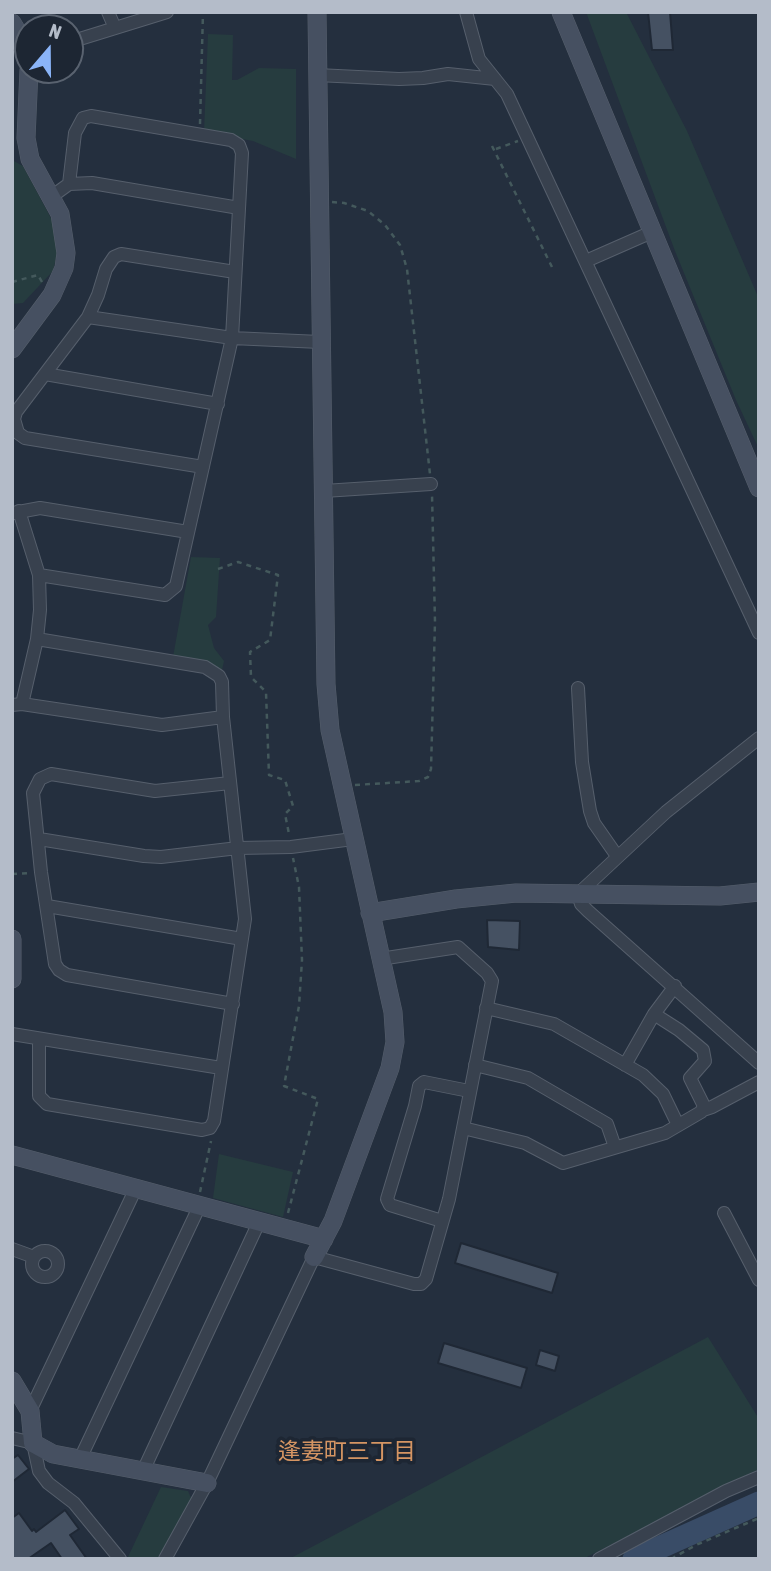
<!DOCTYPE html>
<html>
<head>
<meta charset="utf-8">
<style>
  body { margin:0 }
  #map { position:relative; width:771px; height:1571px; overflow:hidden; background:#242f3e; font-family:"Asap Condensed",sans-serif }
  canvas { display:block }
  .frame { position:absolute; inset:0; border:14px solid #b4bcc9; pointer-events:none }
  .north { position:absolute; left:14px; top:14px; width:70px; height:70px; box-sizing:border-box; background:#1d2633; border:2px solid #59626f; border-radius:50%; rotate:20deg; font-size:19px; font-weight:700; line-height:28px; text-align:center; color:#b4bcc9 }
  .north::after { content:''; display:block; margin:auto; width:24px; height:32px; background:#8ab4f8; clip-path:polygon(50% 0,100% 100%,50% 72%,0 100%) }
</style>
</head>
<body>
<div id="map">
<canvas width="771" height="1571"></canvas>
<div class="frame"></div>
<div class="north">N</div>
</div>
<script>
const g = document.querySelector('canvas').getContext('2d');
g.lineJoin = 'round';
function fill(path, color) { g.fillStyle = color; g.fill(path, 'evenodd'); }
const toPath = rows => new Path2D(rows.map(r => 'M' + r).join(''));
function stroke(path, color, width, dash) { g.strokeStyle = color; g.lineWidth = width; g.lineCap = dash ? 'butt' : 'round'; g.setLineDash(dash || []); g.stroke(path); }
function drawText(font, color, halo, rows, align = 'center') {
  g.font = font + ' "Asap Condensed","Noto Sans JP",sans-serif'; g.lineWidth = 7; g.setLineDash([]); g.textBaseline = 'middle'; g.strokeStyle = halo; g.fillStyle = color; for (const [text, x, y, turn = 0] of rows) {
    g.save(); g.translate(x, y); g.rotate((+turn || 0) * Math.PI / 180); g.textAlign = isNaN(turn) ? turn : align; if (halo) g.strokeText(text, 0, 0); g.fillText(text, 0, 0); g.restore();
  }
}
fill(toPath([
  [586,12,626,12,687,131,759,299,759,449,736,400,675,251],
  [208,34,233,35,232,80,237,80,259,68,296,69,296,159,253,141,204,132],
  [12,160,23,166,61,237,53,271,23,303,12,304],
  [191,557,220,558,216,617,208,625,214,648,224,661,222,670,206,663,173,657],
  [219,1154,293,1172,283,1217,213,1198],
  [708,1337,759,1419,759,1469,583,1559,289,1559],
  [161,1487,188,1491,192,1500,160,1559,127,1559]
]), '#263c3f');
stroke(toPath([
  [634,1559,759,1503]
]), '#394c67', 23);
const building = toPath([
  [648,12,670,12,673,50,652,50,648,12],
  [487,920,520,921,519,950,488,947,487,920],
  [461,1243,558,1273,552,1293,455,1263,461,1243],
  [444,1343,527,1368,521,1388,438,1363,444,1343],
  [540,1350,559,1356,555,1371,536,1365,540,1350],
  [18,1455,29,1469,12,1482,12,1459,18,1455],
  [65,1510,79,1529,70,1535,87,1559,62,1559,51,1543,28,1559,12,1559,12,1518,19,1513,32,1531,34,1529,36,1532,65,1510]
]);
fill(building, '#455162');
stroke(building, '#1f2835', 2);
const street = toPath([
  [108,12,115,28],
  [466,12,479,59,507,94,759,633],
  [70,42,167,12],
  [317,75,399,79,423,78,448,74,495,79],
  [69,184,92,183,239,208],
  [586,261,652,232],
  [88,317,232,338,320,342],
  [45,374,218,404],
  [203,467,25,438,18,433,14,419,16,412,88,317,98,295,106,269,114,257,121,254,235,272],
  [324,491,431,484],
  [13,513,40,508,188,532],
  [39,575,165,595,176,586,232,338,242,153,239,145,231,140,91,116,83,118,75,133,69,184,51,197],
  [37,639,205,667,219,676,222,682,223,717,245,919,214,1121,210,1128,202,1130,47,1104,39,1096,39,1039],
  [578,688,582,762,590,811,594,823,617,856],
  [22,704,162,725,223,717],
  [12,705,22,704,37,639,40,610,39,575,19,511],
  [759,738,666,812,578,894,581,904,588,911,759,1063],
  [230,783,155,791,51,774,40,779,33,793,41,872,55,964,59,970,67,975,233,1004],
  [39,839,144,856,161,857,238,848,291,847,353,839],
  [47,906,242,939],
  [486,1008,554,1024,643,1075,663,1094,678,1125],
  [12,1034,221,1068],
  [475,1065,528,1078,607,1124,615,1147],
  [625,1065,654,1014,675,986],
  [703,1110,712,1107,759,1082],
  [463,1128,525,1143,563,1163,665,1133,701,1112,704,1106,690,1078,705,1061,703,1050,679,1030,654,1014],
  [724,1213,759,1280],
  [442,1221,390,1205,387,1199,415,1106,419,1086,424,1082,469,1091],
  [12,1249,34,1257],
  '32 1264a13 13 0 1 1 26 0a13 13 0 1 1-26 0Z',
  [30,1411,136,1188],
  [12,1438,33,1443,39,1471,48,1483,74,1503,120,1559],
  [80,1459,200,1205],
  [143,1471,260,1220],
  [165,1559,207,1483,314,1257,414,1284,421,1284,426,1279,449,1199,492,981,487,973,458,947,380,959],
  [599,1559,726,1491,759,1477]
]);
const secondary = toPath([
  [561,12,759,488],
  [12,23,21,38,28,60],
  [12,349,52,295,64,268,66,253,60,214,30,159,26,138,29,70],
  [370,913,456,899,516,893,720,896,759,892],
  [12,939,12,979],
  [12,1155,324,1239],
  [314,1257,333,1221,390,1068,395,1042,393,1012,330,730,326,684,317,12],
  [12,1381,30,1411,33,1443,53,1454,207,1483]
]);
stroke(street, '#565f6c', 14);
stroke(secondary, '#565f6c', 19);
stroke(toPath([
  [200,124,203,12],
  [492,146,552,267],
  [496,149,518,141],
  [332,202,344,203,368,211,385,225,400,245,407,269,430,474],
  [12,282,38,275,42,282],
  [218,569,238,562,278,575,270,640,250,652,251,677,266,692,269,775,285,780,293,806,285,814,289,834],
  [355,785,419,781,428,777,431,769,435,622,432,494],
  [12,874,30,873],
  [200,1192,211,1141],
  [288,1213,318,1099,284,1086,299,1006,302,960,299,887,293,858],
  [671,1559,696,1545,759,1518]
]), '#44595c', 2.5, [5, 5]);
stroke(street, '#38414e', 12);
stroke(secondary, '#465061', 18);
drawText('23px', '#d59563', '#1d2633', [
  ["逢妻町三丁目",347,1452]
]);
</script>
</body>
</html>
